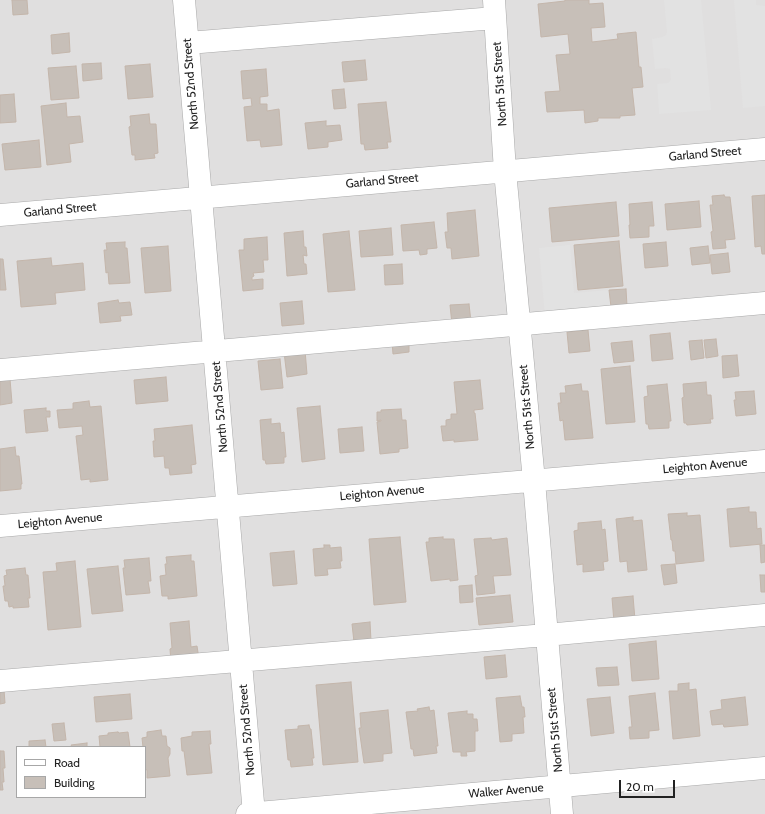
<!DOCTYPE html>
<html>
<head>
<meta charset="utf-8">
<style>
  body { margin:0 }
  #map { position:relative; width:765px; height:814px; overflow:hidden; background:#f2efe9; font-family:Cabin,sans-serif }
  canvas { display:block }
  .legend { position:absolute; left:16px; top:746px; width:130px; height:52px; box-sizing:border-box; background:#fff; border:1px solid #a7a7a7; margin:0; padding:5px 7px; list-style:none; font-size:12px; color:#222 }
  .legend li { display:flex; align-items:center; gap:8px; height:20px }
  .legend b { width:20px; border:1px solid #a7a7a7 }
  .scale { position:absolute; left:619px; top:780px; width:56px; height:18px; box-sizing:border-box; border:2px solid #222; border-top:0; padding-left:5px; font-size:12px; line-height:14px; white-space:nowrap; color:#222; -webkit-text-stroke:3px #fff; paint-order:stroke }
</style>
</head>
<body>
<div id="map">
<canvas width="765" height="814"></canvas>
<ul class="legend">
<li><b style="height:5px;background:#fff"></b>Road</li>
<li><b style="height:11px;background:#c7bfb8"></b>Building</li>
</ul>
<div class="scale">20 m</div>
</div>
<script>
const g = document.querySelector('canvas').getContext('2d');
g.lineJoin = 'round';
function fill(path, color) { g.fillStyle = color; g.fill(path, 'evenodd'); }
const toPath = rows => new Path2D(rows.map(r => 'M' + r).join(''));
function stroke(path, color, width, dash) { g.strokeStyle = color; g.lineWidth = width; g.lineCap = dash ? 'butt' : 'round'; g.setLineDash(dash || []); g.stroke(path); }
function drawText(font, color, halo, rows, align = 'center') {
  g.font = font + ' Cabin,sans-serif'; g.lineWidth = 3; g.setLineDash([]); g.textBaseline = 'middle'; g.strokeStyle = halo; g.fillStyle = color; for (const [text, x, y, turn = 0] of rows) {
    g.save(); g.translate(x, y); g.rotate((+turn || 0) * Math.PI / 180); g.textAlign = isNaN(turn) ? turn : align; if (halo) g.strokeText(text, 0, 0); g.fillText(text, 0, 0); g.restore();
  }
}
fill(toPath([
  [0,0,765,0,765,814,0,814],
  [17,747,145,747,145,797,17,797]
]), '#e0dfdf');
fill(toPath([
  [664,0,701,0,711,110,659,114,657,84,668,83,671,80,670,69,666,68,655,69,652,39,662,37,666,35,667,32],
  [734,0,756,0,756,5,765,6,765,106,743,108],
  [570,245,574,293,609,290,611,310,545,316,539,248]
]), '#e2e2e2');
const building = toPath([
  [12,0,27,0,28,14,13,15,12,0],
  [565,0,589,0,589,4,603,3,605,27,591,28,592,42,618,39,617,34,636,32,639,67,641,67,643,87,632,88,635,115,620,116,620,118,598,118,598,121,585,123,584,110,547,112,545,92,560,91,556,55,570,54,568,34,541,37,538,4,565,1,565,0],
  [69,33,70,52,52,54,51,35,69,33],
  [365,60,367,80,344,82,342,62,365,60],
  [101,63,102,79,83,81,82,64,101,63],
  [150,64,153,97,128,99,125,66,150,64],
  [76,66,79,98,51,100,48,68,76,66],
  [266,69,268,96,260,97,260,104,267,104,267,111,279,109,282,145,261,147,260,140,247,141,244,107,252,106,251,98,243,99,241,71,266,69],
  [344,89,346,108,334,109,332,90,344,89],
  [14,94,16,122,0,123,0,95,14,94],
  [386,102,391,142,387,142,388,148,365,150,364,144,361,144,358,104,386,102],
  [66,103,67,117,80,116,83,142,69,144,71,162,47,165,41,106,66,103],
  [149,114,150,124,156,124,158,153,154,154,155,158,135,160,135,155,132,155,129,127,131,126,130,116,149,114],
  [326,121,326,126,340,125,342,140,328,142,328,147,308,149,305,123,326,121],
  [39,140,41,167,5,170,2,144,39,140],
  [724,195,725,197,730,197,735,239,725,240,726,248,713,249,711,232,713,231,710,205,713,205,712,196,724,195],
  [765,195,765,254,762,254,761,246,755,247,752,196,765,195],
  [699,201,701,227,667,230,665,204,699,201],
  [616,202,619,236,552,242,549,208,616,202],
  [652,202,654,226,649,226,649,237,630,238,629,225,630,225,629,204,652,202],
  [475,210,479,256,452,259,451,248,447,248,445,232,448,232,447,213,475,210],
  [434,222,437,248,427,249,427,254,420,255,419,250,403,251,401,225,434,222],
  [391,228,393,255,361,257,359,231,391,228],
  [303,231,304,247,306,247,307,256,303,255,304,264,306,264,307,274,287,276,284,233,303,231],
  [349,231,355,290,328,292,323,234,349,231],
  [267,237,268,260,263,260,264,272,253,273,254,276,252,277,252,280,263,279,263,289,243,291,239,250,244,250,244,239,267,237],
  [619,241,623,286,578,290,574,245,619,241],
  [125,242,125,248,127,248,130,283,109,284,108,272,106,273,104,250,107,250,106,243,125,242],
  [666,242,668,266,645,268,643,244,666,242],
  [168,246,171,291,145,293,141,248,168,246],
  [708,246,710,263,692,265,690,248,708,246],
  [728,253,730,272,712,274,710,255,728,253],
  [51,258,52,266,83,263,85,290,55,293,56,304,21,307,17,261,51,258],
  [0,259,3,259,6,290,0,290,0,259],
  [402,264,403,284,385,285,384,265,402,264],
  [626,289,627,306,611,307,609,290,626,289],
  [118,300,119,303,130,302,132,315,120,316,121,321,100,323,98,303,118,300],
  [302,301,304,324,282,326,280,303,302,301],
  [469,304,471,322,452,324,450,305,469,304],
  [588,330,590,351,569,353,567,332,588,330],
  [670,333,673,359,652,361,650,335,670,333],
  [716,339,718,356,706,358,704,340,716,339],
  [702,340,704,358,691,360,689,341,702,340],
  [409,341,409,352,393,354,392,342,409,341],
  [632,341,634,361,614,363,611,343,632,341],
  [305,350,307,374,287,377,284,352,305,350],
  [737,355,739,376,723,378,722,356,737,355],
  [280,359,283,388,261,390,258,361,280,359],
  [630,366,635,422,606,424,601,369,630,366],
  [166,377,168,401,136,404,134,380,166,377],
  [10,379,12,403,0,405,0,380,10,379],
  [480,380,483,409,474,410,474,413,475,413,478,440,454,442,454,440,443,441,441,426,446,426,446,420,451,419,451,414,457,414,454,382,480,380],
  [706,382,707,395,711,395,713,419,710,419,711,423,687,425,686,423,684,423,682,398,684,397,683,384,706,382],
  [581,384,582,391,588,391,593,438,565,440,563,420,560,421,558,403,561,403,560,393,566,393,565,386,581,384],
  [667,384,671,421,669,421,669,428,649,429,648,424,646,424,644,397,648,396,647,386,667,384],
  [754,391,756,414,736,416,734,400,736,400,735,392,754,391],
  [89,401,90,407,101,406,108,480,90,482,90,479,81,480,76,436,83,435,82,426,59,428,57,410,73,409,73,403,89,401],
  [320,406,325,459,302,462,297,408,320,406],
  [46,408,46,411,50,411,50,417,46,417,48,431,26,433,24,410,46,408],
  [401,409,402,420,406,420,408,448,399,449,399,452,380,454,377,422,381,421,381,420,377,421,377,412,381,412,381,410,401,409],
  [271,419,271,424,280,423,281,433,284,432,286,457,284,457,284,463,266,464,265,460,263,460,260,420,271,419],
  [192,425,196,464,191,465,192,473,170,475,169,468,165,468,164,456,154,457,153,441,155,441,154,429,192,425],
  [362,427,364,451,340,453,338,429,362,427],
  [15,447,16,456,19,456,22,484,21,484,21,489,0,491,0,449,15,447],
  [749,507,749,512,756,512,757,529,761,528,762,544,730,547,727,509,749,507],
  [687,513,687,516,700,515,704,561,676,564,675,551,673,551,672,540,671,540,668,514,687,513],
  [633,517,633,521,642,520,647,570,628,572,627,561,620,562,616,519,633,517],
  [601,521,602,530,605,529,608,561,603,562,604,570,583,572,583,564,577,565,574,531,578,530,578,523,601,521],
  [400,537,406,602,374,605,369,539,400,537],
  [443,537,443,539,454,539,458,580,450,581,450,579,431,581,426,542,429,542,429,538,443,537],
  [491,538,492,540,507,538,511,575,493,576,495,593,477,595,475,576,478,575,474,539,491,538],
  [324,545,330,545,330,548,341,547,342,561,340,561,341,568,327,569,328,575,315,576,313,549,324,548,324,545],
  [760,545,765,545,765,562,761,563,760,545],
  [294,551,297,584,273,586,270,553,294,551],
  [191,555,191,561,194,561,197,596,168,599,168,596,162,596,160,576,166,575,165,564,167,564,166,557,191,555],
  [149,558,151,581,148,581,150,593,126,595,123,568,125,568,124,560,149,558],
  [75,561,81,627,48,630,43,572,57,571,56,563,75,561],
  [675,564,677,583,664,585,661,565,675,564],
  [118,566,123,611,92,614,87,569,118,566],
  [25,568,26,575,28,575,30,598,28,598,29,607,13,608,13,606,9,607,8,601,5,601,3,586,5,586,4,576,7,575,6,570,25,568],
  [760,575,765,575,765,592,761,592,760,575],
  [472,585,473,602,460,603,459,586,472,585],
  [510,595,513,622,479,625,476,598,510,595],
  [633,596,635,620,614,622,612,598,633,596],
  [189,621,191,647,197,646,199,659,171,662,170,649,172,648,170,623,189,621],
  [370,622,371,641,354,642,352,624,370,622],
  [656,641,659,679,632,681,629,644,656,641],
  [505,655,507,677,486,679,484,657,505,655],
  [617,667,619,685,598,686,596,668,617,667],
  [351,682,358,762,323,765,316,685,351,682],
  [689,683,689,690,696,689,700,736,673,739,669,691,678,691,678,684,689,683],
  [4,690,5,703,0,704,0,691,4,690],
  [655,693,659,730,649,731,649,738,630,739,629,727,632,727,629,696,655,693],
  [130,694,132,719,96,722,94,697,130,694],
  [520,696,522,707,524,707,525,717,523,717,524,733,512,734,512,741,500,742,496,698,520,696],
  [610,697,614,733,591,736,587,699,610,697],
  [745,697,748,725,724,727,723,724,712,725,710,711,722,709,721,700,745,697],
  [429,707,430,711,434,710,438,746,436,746,437,753,414,756,413,749,411,749,406,712,418,711,417,709,429,707],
  [388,710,392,753,383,754,383,761,364,763,359,728,361,728,360,713,388,710],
  [467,711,467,714,473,714,473,719,477,719,478,731,475,731,475,751,466,752,467,756,461,756,461,752,453,752,448,713,467,711],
  [64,723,66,740,54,741,52,724,64,723],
  [309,725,310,729,311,729,314,758,312,758,313,765,291,767,290,760,288,760,285,730,298,729,298,726,309,725],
  [161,730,162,736,166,736,167,746,170,748,170,754,168,758,170,776,147,778,147,770,145,769,145,747,143,747,142,738,147,737,147,732,161,730],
  [210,731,211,744,209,744,212,773,187,775,184,751,182,751,181,738,192,736,192,732,210,731],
  [118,732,119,733,128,732,130,747,100,747,99,736,108,735,108,733,118,732],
  [45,740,46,747,29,747,29,741,45,740],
  [87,743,87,747,88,747,72,747,71,745,87,743],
  [0,751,4,751,5,768,3,768,4,782,2,782,3,790,0,790,0,751]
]);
fill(building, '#c7bfb8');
stroke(building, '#c4b6ab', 1);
const minor = toPath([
  [184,0,254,814],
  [494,0,505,171,534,481,562,814],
  [188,43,495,18],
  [0,215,765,149],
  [0,370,765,303],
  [0,526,765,461],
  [0,681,546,635,765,615],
  [247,814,765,768]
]);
stroke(minor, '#a9a9a9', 23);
stroke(minor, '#fff', 22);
drawText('12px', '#222', '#fff', [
  ["North 52nd Street",191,84,-95],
  ["North 51st Street",500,84,-94],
  ["Garland Street",705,154,-5],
  ["Garland Street",382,181,-5],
  ["Garland Street",60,210,-5],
  ["North 52nd Street",220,407,-95],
  ["North 51st Street",527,407,-95],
  ["Leighton Avenue",705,466,-5],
  ["Leighton Avenue",382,493,-5],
  ["Leighton Avenue",60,521,-5],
  ["North 52nd Street",247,730,-95],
  ["North 51st Street",555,730,-95],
  ["Walker Avenue",506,791,-5]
]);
</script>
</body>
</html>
